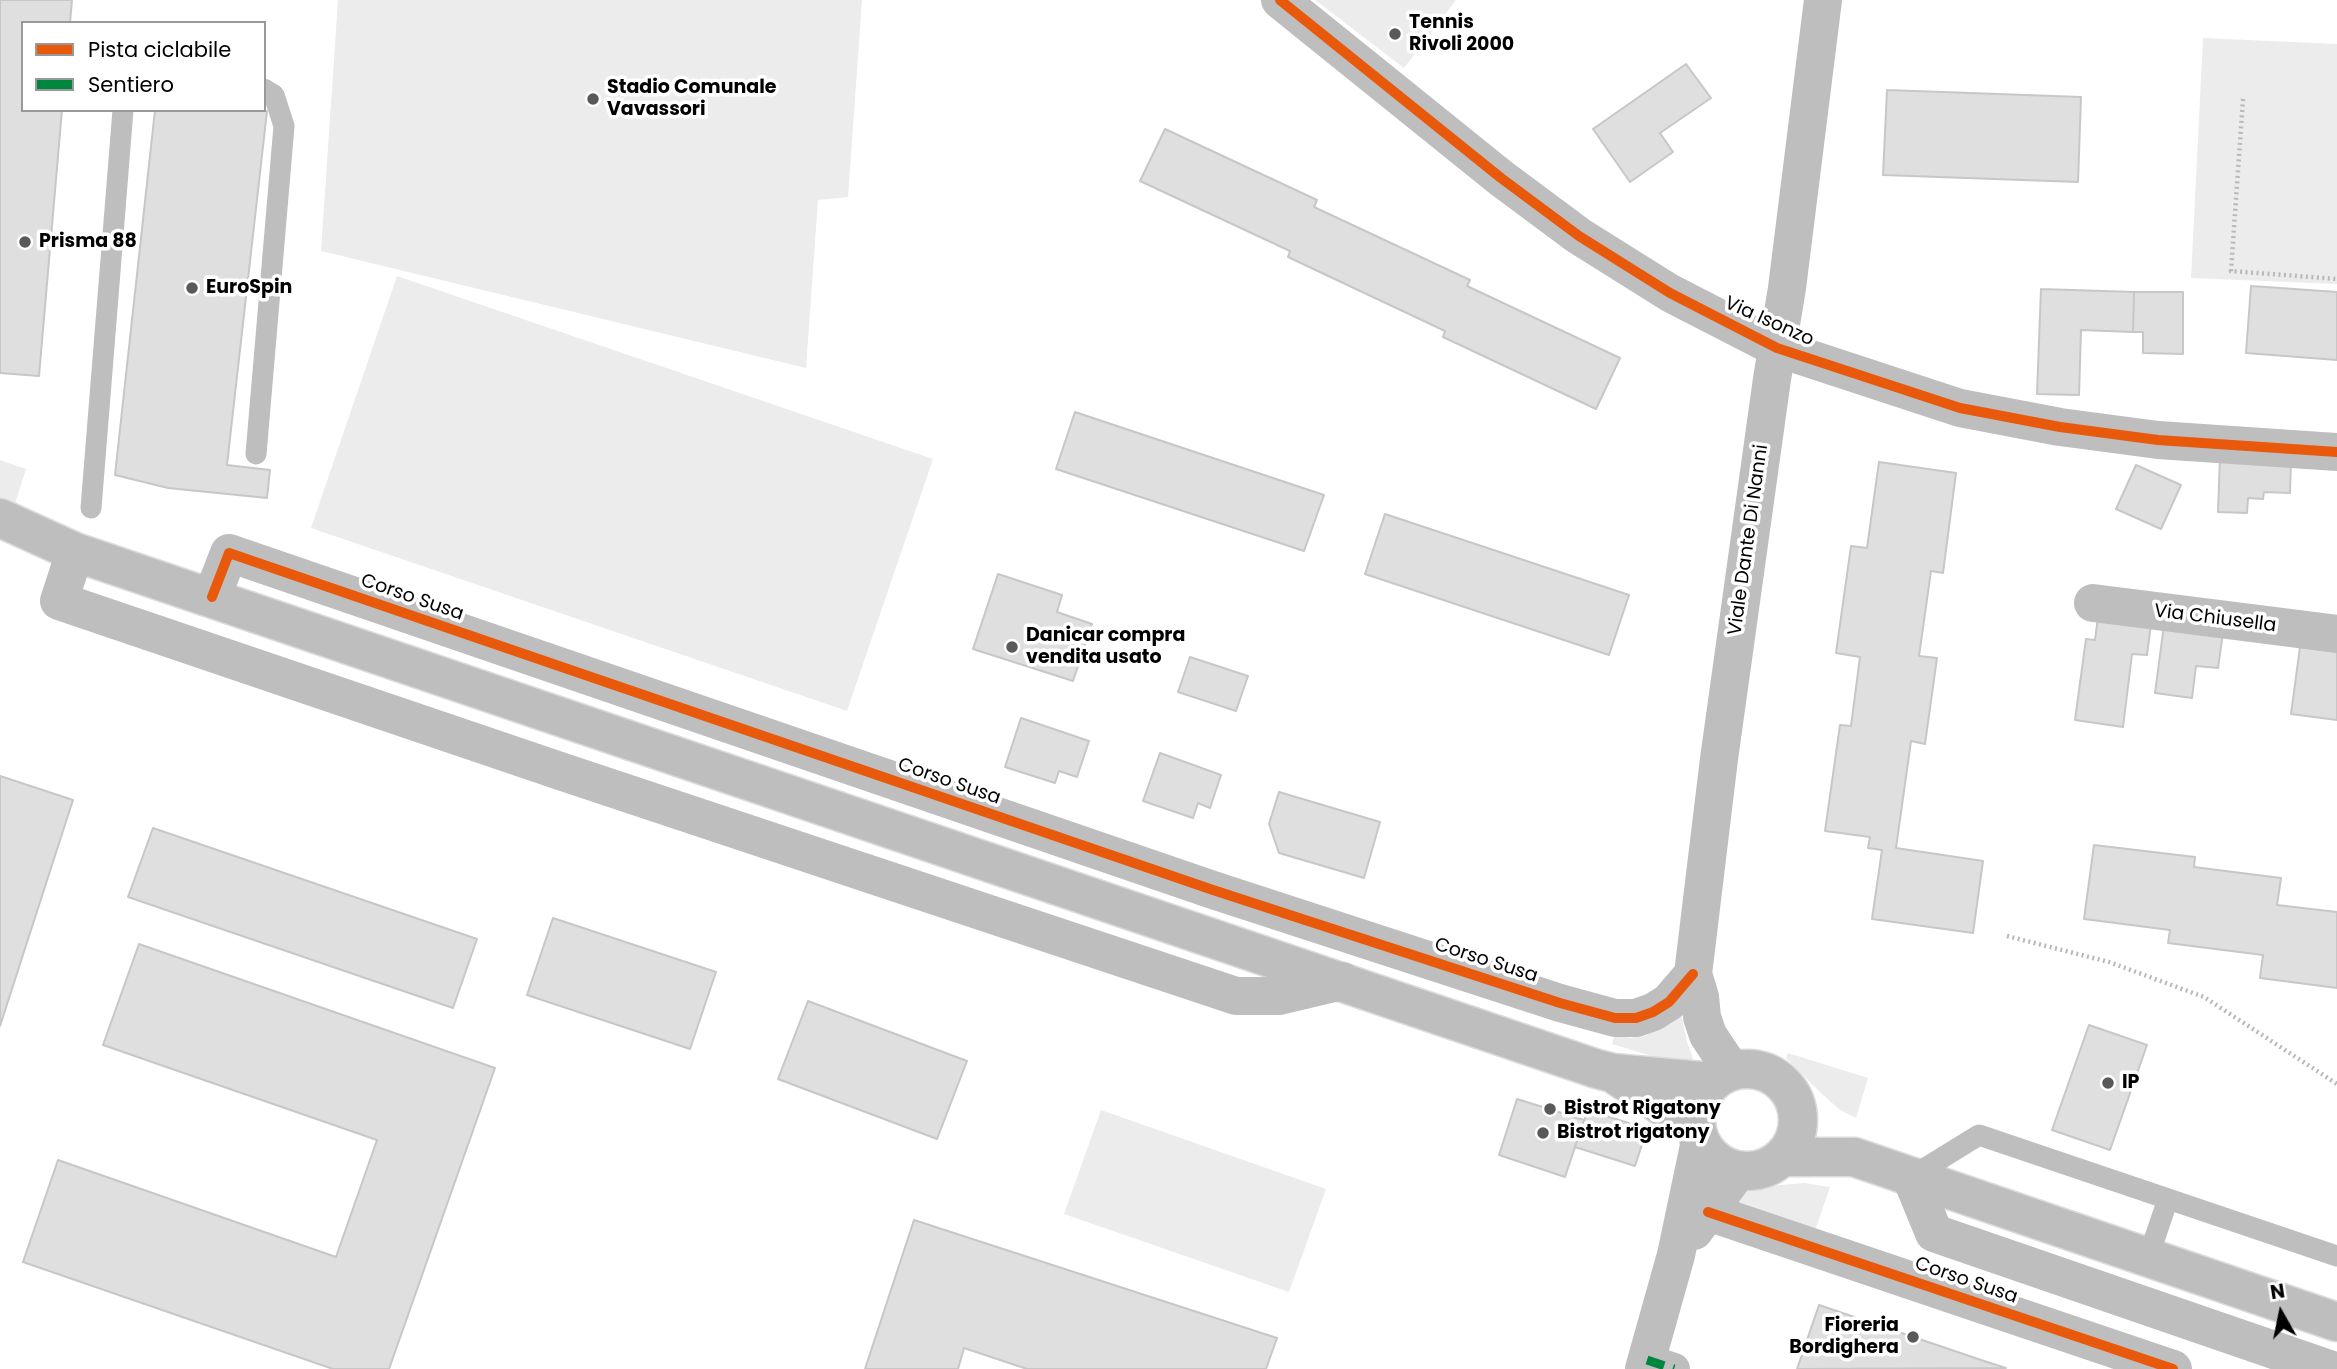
<!DOCTYPE html>
<html>
<head>
<meta charset="utf-8">
<style>
  body { margin:0 }
  #map { position:relative; width:2337px; height:1369px; overflow:hidden; background:#fff; font-family:Poppins,sans-serif }
  canvas { display:block }
  .legend { position:absolute; left:21px; top:21px; width:245px; height:91px; box-sizing:border-box; background:#fff; border:2px solid #999; margin:0; padding:9px 12px; list-style:none; font-size:21px; color:#000 }
  .legend li { display:flex; align-items:center; gap:14px; height:35px }
  .legend b { width:35px; border:2px solid #999 }
  .north { position:absolute; left:2246px; top:1278px; width:70px; height:70px; -webkit-text-stroke:5px #fff; paint-order:stroke; rotate:351deg; font-size:19px; font-weight:700; line-height:28px; text-align:center; color:#000 }
  .north::after { content:''; display:block; margin:auto; width:24px; height:32px; background:#000; clip-path:polygon(50% 0,100% 100%,50% 72%,0 100%) }
</style>
</head>
<body>
<div id="map">
<canvas width="2337" height="1369"></canvas>
<ul class="legend">
<li><b style="height:9px;background:#e8590c"></b>Pista ciclabile</li>
<li><b style="height:9px;background:#00873e"></b>Sentiero</li>
</ul>
<div class="north">N</div>
</div>
<script>
const g = document.querySelector('canvas').getContext('2d');
g.lineJoin = 'round';
function fill(path, color) { g.fillStyle = color; g.fill(path, 'evenodd'); }
const toPath = rows => new Path2D(rows.map(r => 'M' + r).join(''));
function stroke(path, color, width, dash) { g.strokeStyle = color; g.lineWidth = width; g.lineCap = dash ? 'butt' : 'round'; g.setLineDash(dash || []); g.stroke(path); }
function drawText(font, color, halo, rows, align = 'center') {
  g.font = font + ' Poppins,sans-serif'; g.lineWidth = 7; g.setLineDash([]); g.textBaseline = 'middle'; g.strokeStyle = halo; g.fillStyle = color; for (const [text, x, y, turn = 0] of rows) {
    g.save(); g.translate(x, y); g.rotate((+turn || 0) * Math.PI / 180); g.textAlign = isNaN(turn) ? turn : align; if (halo) g.strokeText(text, 0, 0); g.fillText(text, 0, 0); g.restore();
  }
}
fill(toPath([
  [338,0,862,0,848,197,818,200,806,368,321,251],
  [1315,0,1456,0,1404,68],
  [2203,38,2337,44,2337,284,2191,278],
  [397,276,933,459,847,711,311,528],
  [0,460,26,469,15,504,0,499],
  [1680,1009,1687,1042,1695,1064,1672,1062,1612,1044,1615,1033,1630,1038,1645,1036,1659,1028],
  [1788,1053,1868,1078,1856,1118,1840,1110,1822,1094,1786,1058],
  [1101,1110,1326,1189,1289,1292,1064,1214],
  [1805,1183,1830,1187,1815,1231,1731,1203,1746,1192,1767,1186]
]), '#ececec');
const building = toPath([
  [0,0,72,0,70,23,23,23,23,110,62,110,39,376,0,373,0,0],
  [1686,64,1711,98,1660,133,1673,152,1630,182,1593,129,1686,64],
  [1887,90,2081,97,2078,182,1883,175,1887,90],
  [155,110,267,111,227,465,270,470,267,498,168,488,115,475,155,110],
  [1165,129,1317,200,1314,207,1470,280,1467,286,1620,358,1596,409,1443,337,1445,331,1288,257,1290,251,1140,181,1165,129],
  [2251,286,2337,292,2337,360,2246,353,2251,286],
  [2041,289,2134,292,2133,332,2081,330,2079,395,2037,394,2041,289],
  [2134,292,2183,292,2183,354,2143,353,2143,332,2133,332,2134,292],
  [1075,412,1324,495,1304,551,1056,469,1075,412],
  [2220,457,2291,460,2290,493,2264,492,2263,499,2248,498,2247,513,2218,512,2220,457],
  [1879,462,1956,473,1943,573,1931,571,1919,656,1937,658,1925,744,1911,741,1896,848,1983,861,1973,933,1872,919,1882,850,1868,848,1870,837,1825,831,1840,725,1851,726,1860,657,1836,653,1851,546,1867,548,1879,462],
  [2136,465,2181,485,2161,529,2116,509,2136,465],
  [1385,514,1629,595,1609,655,1365,574,1385,514],
  [998,574,1062,595,1057,612,1092,624,1073,681,973,649,998,574],
  [2098,617,2151,624,2147,655,2132,654,2123,727,2075,720,2086,639,2095,640,2098,617],
  [2164,625,2223,633,2218,668,2196,666,2192,698,2155,693,2164,625],
  [2300,647,2337,652,2337,720,2291,714,2300,647],
  [1190,657,1248,676,1236,711,1178,692,1190,657],
  [1021,718,1089,741,1077,777,1059,771,1055,783,1005,767,1021,718],
  [1160,753,1221,775,1210,808,1198,803,1193,818,1143,801,1160,753],
  [0,776,73,800,0,1026,0,776],
  [1279,792,1380,822,1364,878,1279,853,1269,824,1279,792],
  [153,828,477,939,453,1008,128,897,153,828],
  [2094,845,2195,857,2194,867,2281,878,2277,905,2337,912,2337,988,2260,978,2263,955,2168,943,2170,930,2084,919,2094,845],
  [553,918,716,972,690,1049,527,995,553,918],
  [139,944,495,1068,389,1369,333,1369,23,1262,58,1160,336,1257,377,1140,103,1045,139,944],
  [808,1001,967,1061,937,1139,778,1079,808,1001],
  [2089,1025,2147,1045,2110,1150,2052,1130,2089,1025],
  [1517,1099,1584,1120,1565,1177,1499,1155,1517,1099],
  [1588,1110,1647,1129,1635,1166,1575,1147,1588,1110],
  [914,1220,1277,1338,1266,1369,1027,1369,964,1348,958,1369,865,1369,914,1220],
  [1819,1305,1987,1362,2006,1368,1797,1369,1819,1305]
]);
fill(building, '#dfdfdf');
stroke(building, '#c7c7c7', 2);
const primary = toPath([
  [0,518,75,552,1597,1069,1613,1073,1713,1082],
  '1696 1120a51 51 0 1 1 102 0a51 51 0 1 1-102 0Z',
  [1617,1076,1696,1129],
  [1784,1157,1854,1157,2337,1322]
]);
stroke(primary, '#dbdbdb', 41);
stroke(toPath([
  [2243,99,2231,271,2337,279],
  [2007,936,2109,962,2204,997,2337,1084]
]), '#b9b9b9', 4.5, [2, 3.5]);
stroke(toPath([
  [256,454,284,126,274,95,264,89],
  [91,508,123,110],
  [1911,1177,1979,1135,2337,1256],
  [2148,1258,2168,1199]
]), '#bebebe', 21);
stroke(toPath([
  [1647,1360,1674,1369]
]), '#bebebe', 32);
stroke(toPath([
  [1280,0,1501,178,1579,236,1670,293,1777,348,1960,408,2060,427,2158,440,2337,452],
  [75,552,59,601,563,772,1236,996,1279,996,1342,981],
  [212,597,229,553,1213,890,1560,1003,1615,1018,1636,1018,1653,1012,1669,1002,1693,974],
  [2093,603,2337,634],
  [1732,1071,1708,1035,1702,1017,1700,997,1693,974,1719,759,1772,379,1787,288,1823,0],
  [1911,1177,1934,1233,2329,1369],
  [1708,1212,2173,1369],
  [1694,1231,1738,1171],
  [1644,1369,1676,1255,1700,1141]
]), '#bebebe', 38);
stroke(primary, '#bebebe', 38);
stroke(toPath([
  [1647,1360,1674,1369]
]), '#00873e', 9, [18, 9]);
stroke(toPath([
  [1280,0,1501,178,1579,236,1670,293,1777,348,1960,408,2060,427,2158,440,2337,452],
  [212,597,229,553,1213,890,1560,1003,1615,1018,1636,1018,1653,1012,1669,1002,1693,974],
  [1708,1212,2173,1369]
]), '#e8590c', 10);
for (const [x, y, r, color] of [
  [1395,34,7,"#595959"],
  [593,99,7,"#595959"],
  [25,242,7,"#595959"],
  [192,288,7,"#595959"],
  [1012,647,7,"#595959"],
  [2108,1083,7,"#595959"],
  [1550,1109,7,"#595959"],
  [1543,1133,7,"#595959"],
  [1913,1337,7,"#595959"]
]) { const dot = new Path2D(); dot.arc(x, y, r, 0, 2 * Math.PI); g.fillStyle = color; g.fill(dot); stroke(dot, '#fff', 2.5); }
drawText('bold 19px', '#000', '#fff', [
  ["Tennis",1409,23],
  ["Rivoli 2000",1409,45],
  ["Stadio Comunale",607,88],
  ["Vavassori",607,110],
  ["Prisma 88",39,242],
  ["EuroSpin",206,288],
  ["Danicar compra",1026,636],
  ["vendita usato",1026,658],
  ["IP",2122,1083],
  ["Bistrot Rigatony",1564,1109],
  ["Bistrot rigatony",1557,1133],
  ["Fioreria",1899,1326,"right"],
  ["Bordighera",1899,1348,"right"]
], 'left');
drawText('19px', '#000', '#fff', [
  ["Via Isonzo",1769,322,24],
  ["Viale Dante Di Nanni",1749,540,-82],
  ["Corso Susa",412,598,19],
  ["Via Chiusella",2215,619,7],
  ["Corso Susa",949,782,19],
  ["Corso Susa",1486,961,18],
  ["Corso Susa",1966,1281,19]
]);
</script>
</body>
</html>
